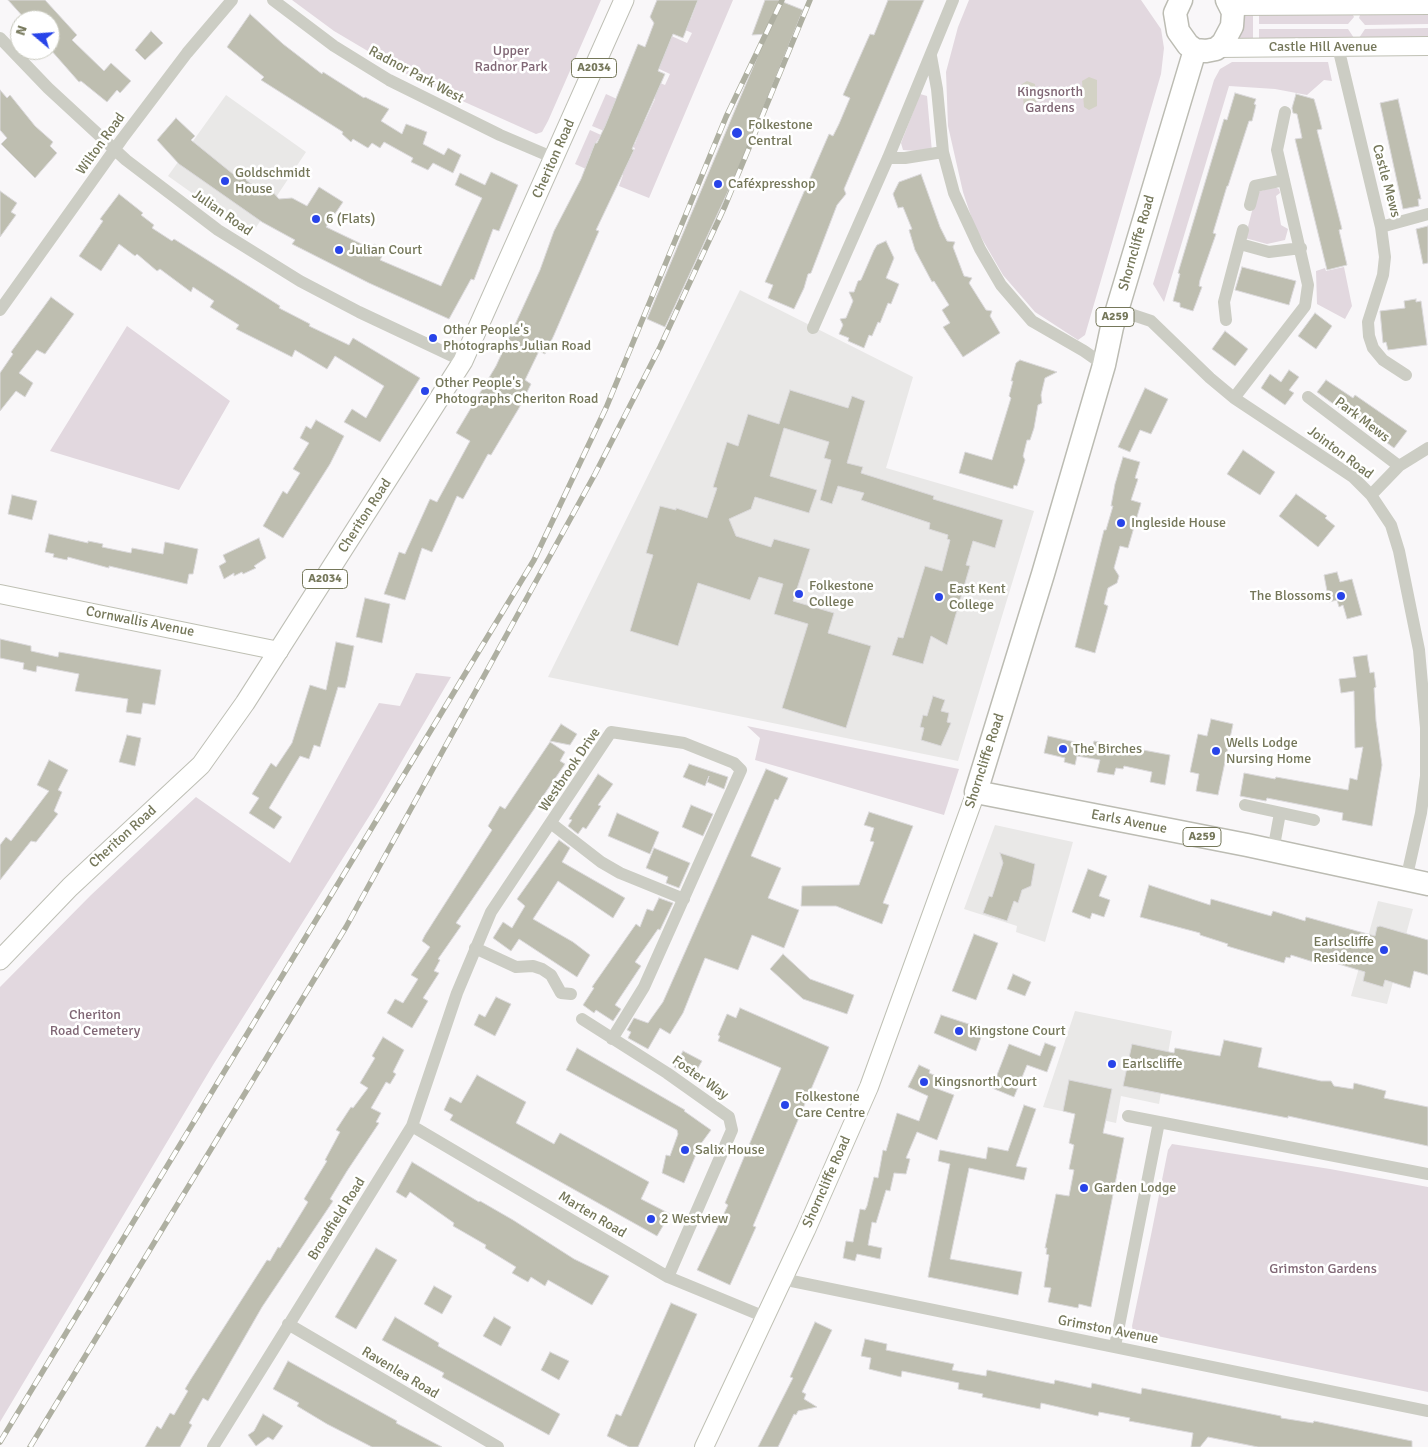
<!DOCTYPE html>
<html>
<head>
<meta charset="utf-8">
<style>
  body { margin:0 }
  #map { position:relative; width:1428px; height:1447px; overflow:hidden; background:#f9f7f9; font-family:Signika,sans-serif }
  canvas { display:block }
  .north { position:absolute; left:10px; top:10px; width:50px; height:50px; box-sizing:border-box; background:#fff; border:1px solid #c8c9bd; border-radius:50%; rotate:288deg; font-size:14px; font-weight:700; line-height:20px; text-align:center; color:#75775a }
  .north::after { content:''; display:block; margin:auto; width:18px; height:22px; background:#2844e9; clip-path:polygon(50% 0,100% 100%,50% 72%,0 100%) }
</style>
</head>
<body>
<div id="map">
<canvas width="1428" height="1447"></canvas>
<div class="north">N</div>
</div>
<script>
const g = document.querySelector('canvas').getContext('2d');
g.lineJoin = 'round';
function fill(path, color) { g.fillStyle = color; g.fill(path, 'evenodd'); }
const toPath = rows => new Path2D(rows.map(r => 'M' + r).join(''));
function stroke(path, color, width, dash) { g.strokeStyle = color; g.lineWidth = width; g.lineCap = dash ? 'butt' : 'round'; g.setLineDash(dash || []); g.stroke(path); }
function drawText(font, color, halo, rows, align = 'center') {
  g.font = font + ' Signika,sans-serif'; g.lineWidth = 5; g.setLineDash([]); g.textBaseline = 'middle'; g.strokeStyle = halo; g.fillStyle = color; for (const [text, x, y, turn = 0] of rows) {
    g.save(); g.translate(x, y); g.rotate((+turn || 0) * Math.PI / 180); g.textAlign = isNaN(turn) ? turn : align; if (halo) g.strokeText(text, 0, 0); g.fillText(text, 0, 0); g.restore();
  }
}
fill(toPath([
  [226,95,306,152,251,235,168,176],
  [740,290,913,377,886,468,1034,511,958,761,548,677],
  [995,825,1073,842,1045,942,1016,932,1017,926,964,909],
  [1378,901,1413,909,1387,1004,1351,996],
  [1075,1011,1172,1031,1159,1104,1121,1096,1116,1123,1043,1107]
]), '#e9e8e7');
fill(toPath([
  [292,0,601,0,548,121,542,132,536,134,420,82,334,31],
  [698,0,733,0,649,198,619,186,623,175,616,172,624,156,630,159,635,148,626,144,627,141,635,144,638,136,632,133,638,118,645,121,655,99,653,80,665,85,670,74,655,67,667,34,687,43,692,33,674,25,678,14,691,19],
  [969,0,1141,0,1161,29,1164,48,1161,74,1085,335,1078,340,1035,312,1003,275,974,225,963,192,948,126,946,72,958,27],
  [1428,14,1428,24,1365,25,1359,18,1360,15],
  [1238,15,1253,15,1253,39,1238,39],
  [1259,15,1353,15,1354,17,1348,24,1259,24],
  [1428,28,1428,38,1359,38,1365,29],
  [1259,29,1348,29,1354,38,1259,39],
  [1232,62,1328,62,1332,81,1324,80,1307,95,1275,89,1229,86,1164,302,1153,284,1214,80,1220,69],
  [606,94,617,99,604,131,592,126],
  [920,94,927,96,932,152,903,150,901,143],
  [590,130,601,135,593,147,594,151,590,155,586,169,575,164],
  [1275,187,1279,189,1280,193,1276,196,1281,225,1288,229,1285,240,1267,244,1245,238,1257,192],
  [1344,267,1352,306,1345,319,1317,304,1316,271,1325,268,1326,271],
  [127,326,230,401,179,490,50,451],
  [416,673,451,677,375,807,213,1065,0,1422,0,987,91,895,196,797,290,863,379,703,400,706],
  [747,726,959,769,944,815,755,760,760,738],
  [1172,1144,1330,1169,1428,1187,1428,1392,1133,1331,1132,1326,1151,1235,1168,1150]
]), '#e2d8df');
fill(toPath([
  [1089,77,1097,80,1097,106,1089,110,1084,107,1082,81],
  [1027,81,1035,84,1037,109,1033,109,1031,113,1024,109,1022,84]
]), '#d3d2c5');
const building = toPath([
  [8,0,45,0,77,35,72,40,104,71,111,63,131,81,120,93,117,90,107,102,81,81,79,82,50,49,50,20,26,20,8,0],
  [657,0,698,0,683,38,673,34,658,71,665,74,632,149,634,150,596,230,599,231,554,335,545,354,539,351,525,380,531,384,519,408,491,455,488,454,463,499,457,496,432,552,422,548,405,600,384,594,399,552,405,554,430,499,437,502,470,441,456,433,496,366,540,270,554,231,581,179,595,143,597,143,605,126,638,44,645,47,654,23,650,17,657,0],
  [765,0,778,0,803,10,738,170,665,327,647,319,767,34,752,35,765,0],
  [888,0,924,0,844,189,846,194,837,205,811,273,808,274,804,288,794,309,768,298,773,285,765,282,829,134,833,136,839,124,850,98,843,95,870,34,874,35,888,0],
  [250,14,283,44,322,74,323,72,364,98,365,97,389,109,381,121,402,134,406,124,427,132,423,144,444,155,448,148,461,155,453,173,433,163,428,170,411,162,413,158,384,142,380,148,372,143,368,148,353,139,351,142,342,134,343,132,261,80,264,77,227,47,250,14],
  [151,31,163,43,145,60,135,50,151,31],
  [0,90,7,98,10,95,35,126,53,142,50,146,57,153,35,178,1,144,7,138,0,130,0,90],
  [1235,93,1256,99,1254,104,1256,105,1252,121,1249,121,1228,186,1227,186,1213,233,1216,234,1200,280,1199,286,1202,287,1193,311,1180,307,1180,303,1173,301,1180,274,1178,273,1224,119,1227,120,1235,93],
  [1296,94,1314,99,1318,113,1322,129,1317,130,1342,229,1339,230,1347,265,1327,270,1295,139,1302,138,1297,114,1293,113,1292,108,1296,94],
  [1398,99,1421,199,1418,199,1419,206,1403,209,1380,103,1398,99],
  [176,118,195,136,191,140,233,174,237,168,249,177,246,180,267,196,270,189,279,199,292,198,307,206,319,187,343,202,326,227,372,249,374,244,385,250,380,260,441,286,482,198,455,185,460,173,485,185,491,172,518,185,499,231,493,229,474,280,471,279,449,319,369,283,292,244,295,240,262,222,179,164,157,140,176,118],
  [921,174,940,227,947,241,955,242,953,247,964,276,972,278,969,283,986,310,992,311,990,316,1000,333,963,357,943,327,950,323,942,310,949,305,934,281,932,282,915,250,909,230,912,229,903,207,898,208,893,194,899,182,921,174],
  [0,191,17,203,11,212,16,215,0,237,0,191],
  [119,194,143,213,141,215,154,225,152,228,172,241,174,239,280,306,279,308,310,324,309,326,349,345,353,338,420,378,380,442,344,422,352,409,366,418,384,386,335,356,327,369,295,350,292,357,236,329,239,325,210,307,214,301,193,287,191,292,160,269,157,271,137,254,135,256,119,244,101,271,79,256,103,221,100,219,119,194],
  [1428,226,1428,263,1423,264,1416,229,1428,226],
  [886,241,894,258,886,278,899,284,891,304,888,303,880,323,878,322,872,336,869,335,864,348,848,341,849,338,839,334,843,325,840,319,846,318,853,301,849,292,854,292,858,281,861,280,874,250,877,245,886,241],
  [1242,267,1296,281,1289,305,1235,290,1242,267],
  [51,297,74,314,45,354,37,350,19,373,33,383,25,397,16,391,0,411,0,373,13,354,11,352,51,297],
  [1416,299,1416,302,1421,301,1427,345,1388,350,1386,342,1383,343,1380,311,1405,308,1404,301,1416,299],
  [1315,313,1332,326,1316,349,1298,336,1315,313],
  [1225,331,1248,349,1235,366,1212,349,1225,331],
  [1020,360,1057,372,1045,378,1041,395,1042,403,1038,405,1034,428,1030,440,1027,440,1023,456,1025,460,1017,486,1014,485,1013,489,959,473,965,452,992,460,1011,398,1009,396,1013,381,1011,381,1016,363,1020,360],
  [1289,370,1299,377,1289,390,1294,393,1285,405,1261,388,1270,374,1281,382,1289,370],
  [1326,380,1353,398,1355,395,1407,431,1394,448,1317,392,1326,380],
  [1145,388,1168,399,1151,434,1140,430,1130,452,1118,447,1145,388],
  [790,390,848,408,852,396,865,401,847,463,863,467,861,473,934,496,933,499,1003,520,995,548,973,541,966,565,970,566,947,645,931,636,923,664,892,655,898,637,903,638,925,566,942,571,950,540,947,539,948,535,929,529,930,523,861,500,864,493,838,486,832,504,820,500,831,460,824,458,829,442,784,428,770,476,817,490,809,513,755,497,751,509,729,519,736,536,771,547,774,539,810,549,793,601,834,613,828,633,871,646,846,728,782,708,808,624,774,614,783,584,759,577,750,600,698,583,678,646,630,631,653,555,646,553,660,506,676,510,676,508,707,518,717,488,713,487,727,442,738,446,748,414,779,424,790,390],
  [316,420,344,436,330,464,283,538,263,526,283,491,287,494,300,473,293,469,309,443,300,438,306,426,311,429,316,420],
  [1243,450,1275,472,1260,495,1227,474,1243,450],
  [1123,457,1140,462,1135,478,1138,479,1131,500,1141,503,1128,548,1120,546,1114,568,1119,576,1117,583,1108,588,1104,604,1108,606,1095,653,1075,647,1104,530,1106,530,1113,506,1111,506,1115,484,1123,457],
  [1296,494,1327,516,1325,518,1335,526,1318,547,1279,516,1296,494],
  [12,495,37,501,32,520,8,514,12,495],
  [49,534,88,543,88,541,103,544,102,547,131,553,132,548,163,554,165,542,198,549,193,574,189,574,187,584,109,566,109,568,68,557,67,560,53,557,54,554,45,552,49,534],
  [259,538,266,558,254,566,256,568,243,574,242,572,234,576,234,573,224,579,219,566,226,562,223,555,259,538],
  [1337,572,1340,582,1352,579,1362,615,1347,619,1343,605,1339,607,1337,600,1329,602,1324,575,1337,572],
  [365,598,390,604,382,643,356,637,365,598],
  [0,639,31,646,31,651,58,657,59,652,161,670,155,705,143,703,141,714,126,712,128,699,75,691,79,674,37,666,36,672,23,669,24,663,0,658,0,639],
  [336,642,354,646,347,681,345,688,338,687,320,747,314,745,309,759,300,756,269,808,282,817,274,829,249,813,259,798,252,794,271,763,276,767,292,743,310,685,326,690,336,642],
  [1367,655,1370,673,1374,672,1376,687,1374,688,1376,721,1382,765,1372,826,1342,820,1343,813,1267,798,1266,801,1240,796,1244,773,1275,779,1276,777,1348,790,1350,778,1357,780,1363,747,1355,748,1354,691,1341,693,1339,679,1356,677,1353,657,1367,655],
  [933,696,945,700,941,711,949,713,947,722,951,723,941,746,921,740,924,728,920,727,923,715,927,716,933,696],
  [1211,719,1233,724,1218,795,1196,791,1199,774,1190,772,1198,734,1207,736,1211,719],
  [561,724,577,734,570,745,550,741,561,724],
  [127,735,141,738,135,766,119,762,127,735],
  [1048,736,1093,746,1094,741,1170,755,1165,785,1150,782,1152,772,1124,766,1123,769,1116,768,1114,775,1097,772,1100,760,1077,756,1075,765,1064,762,1065,758,1044,753,1048,736],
  [550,742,565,752,560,761,565,764,456,923,461,926,438,959,440,960,434,971,439,973,423,998,428,1001,412,1028,387,1013,395,999,403,1003,418,979,411,975,430,947,422,941,425,935,492,830,488,826,500,806,505,809,550,742],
  [49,760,68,770,58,790,62,792,54,811,58,814,36,842,31,841,0,880,0,845,6,837,11,841,49,791,37,785,49,760],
  [689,764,728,777,724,789,707,782,709,776,705,786,683,777,689,764],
  [766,769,788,778,778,800,775,799,751,856,781,868,768,898,799,910,784,948,752,935,738,970,705,958,683,1013,670,1034,660,1028,648,1049,628,1038,631,1032,627,1030,634,1018,648,1023,663,1002,766,769],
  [598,774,613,784,598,805,601,806,586,829,583,827,578,834,568,826,572,820,569,819,598,774],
  [691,805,713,814,703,836,682,827,691,805],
  [869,812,913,826,883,903,889,905,882,924,836,906,801,906,802,886,859,885,874,842,870,841,874,828,864,825,869,812],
  [617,813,659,832,650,854,608,836,617,813],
  [559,840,570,848,562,862,625,898,613,918,558,881,533,919,573,942,590,955,577,977,519,939,511,951,493,938,503,922,512,928,525,906,517,899,559,840],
  [654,848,690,863,679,888,666,883,668,877,646,868,654,848],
  [1000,853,1035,864,1031,886,1022,890,1018,903,1014,901,1007,921,983,913,989,896,992,897,1003,863,1000,853],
  [1088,869,1107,876,1099,896,1110,900,1104,917,1092,913,1090,919,1072,912,1088,869],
  [1149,885,1210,905,1211,899,1271,916,1273,911,1305,921,1306,917,1375,936,1377,927,1380,926,1428,940,1428,975,1414,971,1410,988,1385,980,1383,987,1363,981,1365,972,1322,959,1320,964,1291,955,1290,958,1286,957,1284,963,1227,946,1228,944,1200,935,1200,933,1140,917,1149,885],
  [659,898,673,903,660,930,658,929,635,962,641,966,615,1005,621,1009,613,1021,596,1010,594,1013,583,1005,594,988,592,987,636,924,640,927,647,909,653,911,659,898],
  [974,934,998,943,976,1000,952,991,974,934],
  [783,954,810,979,854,995,847,1014,803,999,770,969,783,954],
  [1013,974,1031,982,1025,996,1007,989,1013,974],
  [496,997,511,1004,495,1036,474,1025,479,1014,485,1017,496,997],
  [740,1008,829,1047,753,1226,756,1227,730,1285,697,1270,728,1205,725,1203,781,1068,718,1041,720,1036,718,1035,727,1014,736,1018,740,1008],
  [941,1015,984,1029,976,1051,934,1033,941,1015],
  [383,1037,404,1050,393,1072,396,1074,390,1084,386,1082,371,1108,381,1113,376,1122,379,1123,347,1171,330,1199,333,1201,325,1213,262,1307,208,1401,203,1398,189,1423,192,1425,180,1447,145,1447,157,1426,161,1429,170,1413,174,1415,188,1391,185,1389,191,1379,267,1260,270,1261,278,1247,280,1248,308,1202,304,1199,327,1161,325,1160,340,1132,336,1130,351,1107,353,1108,368,1088,360,1083,375,1058,372,1056,383,1037],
  [1224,1040,1262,1048,1258,1067,1321,1081,1331,1081,1334,1086,1353,1089,1354,1083,1386,1091,1384,1098,1428,1107,1428,1146,1288,1116,1288,1118,1123,1086,1132,1044,1174,1053,1175,1048,1220,1056,1224,1040],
  [1045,1043,1056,1047,1047,1072,1027,1065,1014,1097,992,1088,1009,1044,1040,1056,1045,1043],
  [577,1048,685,1110,684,1111,711,1130,700,1145,684,1183,662,1173,666,1155,670,1156,678,1134,677,1130,566,1070,577,1048],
  [683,1051,702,1061,693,1077,674,1067,683,1051],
  [919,1065,930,1070,929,1073,939,1077,935,1088,954,1095,937,1140,917,1132,906,1158,910,1159,906,1174,894,1173,890,1191,886,1190,876,1223,872,1222,868,1245,882,1248,880,1259,857,1254,855,1261,843,1258,846,1241,853,1242,860,1209,865,1210,867,1206,874,1177,878,1178,883,1150,886,1151,897,1113,919,1121,928,1096,908,1087,919,1065],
  [477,1075,526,1102,516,1123,554,1144,560,1133,649,1182,641,1199,670,1214,657,1236,450,1120,453,1115,444,1110,450,1097,461,1103,477,1075],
  [1069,1080,1112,1089,1103,1133,1124,1138,1091,1307,1079,1304,1078,1308,1048,1302,1051,1288,1044,1287,1049,1255,1046,1254,1047,1248,1045,1248,1056,1194,1069,1196,1074,1170,1069,1169,1074,1145,1069,1143,1075,1114,1063,1111,1069,1080],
  [1024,1105,1036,1109,1016,1166,1027,1168,1024,1180,969,1168,950,1259,1022,1272,1018,1295,928,1277,950,1164,938,1161,940,1150,986,1159,988,1147,1008,1151,1024,1105],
  [412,1162,479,1202,480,1201,513,1220,574,1259,609,1276,592,1305,548,1280,545,1286,531,1277,528,1282,512,1273,516,1267,485,1248,486,1245,453,1226,454,1223,410,1192,406,1198,396,1192,412,1162],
  [376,1248,397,1260,356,1329,335,1317,376,1248],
  [434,1286,452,1296,442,1314,424,1304,434,1286],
  [671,1303,697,1314,638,1447,629,1447,607,1436,616,1414,621,1416,671,1303],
  [395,1317,439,1343,438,1346,560,1414,549,1435,442,1377,444,1373,382,1340,395,1317],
  [494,1317,511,1327,501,1346,483,1336,494,1317],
  [815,1322,832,1330,802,1392,806,1394,804,1399,817,1407,798,1411,796,1415,794,1414,778,1447,758,1447,793,1378,790,1377,815,1322],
  [865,1339,887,1344,886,1350,954,1364,952,1370,986,1376,987,1370,1054,1384,1055,1380,1091,1388,1092,1383,1141,1394,1142,1388,1281,1416,1281,1418,1313,1423,1314,1421,1412,1441,1412,1447,1258,1447,1208,1437,1200,1447,1191,1447,1193,1433,1129,1421,1130,1418,1099,1412,1098,1416,1041,1403,1040,1409,982,1397,983,1394,958,1389,959,1383,902,1371,901,1377,869,1369,871,1358,861,1356,865,1339],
  [550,1352,569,1361,559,1380,541,1370,550,1352],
  [288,1361,397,1421,396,1423,442,1447,372,1447,327,1424,297,1406,299,1403,273,1389,288,1361],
  [263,1414,283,1426,273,1440,268,1437,256,1446,248,1435,254,1431,263,1414]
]);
fill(building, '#bebeb0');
stroke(building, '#dbd9db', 1);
const secondary = toPath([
  [1232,6,1428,5],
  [1218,48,1428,46],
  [0,594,279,651],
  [704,1447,806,1230,869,1087,976,792]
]);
const primary = toPath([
  [0,960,70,887,201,765,245,703,463,361,624,0]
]);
const highway = toPath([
  [1181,0,1175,13,1178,31,1188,45,1195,50,1206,51,1216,49,1223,43,1232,26,1233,12,1227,0],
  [1195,50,1112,327,1104,365,1043,574,976,792,1247,845,1428,884]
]);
stroke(secondary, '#bfc0b4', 20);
stroke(primary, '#bebfb5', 21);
stroke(highway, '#bcbcb3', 25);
stroke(toPath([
  [273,0,334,46,389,80,500,135,554,158],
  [0,38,48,88,126,160,218,230,300,281,359,312,463,361],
  [1338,47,1381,227,1385,257,1383,275,1368,322,1369,336,1373,348,1383,360,1406,375],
  [931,56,937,89,943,152,954,193,980,249,1001,285,1032,321,1084,351,1104,365],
  [888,158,905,158,943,152],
  [1250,205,1255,186,1284,180],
  [1381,227,1428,214],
  [1240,244,1269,252,1301,248],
  [0,310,122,139,187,53,232,0],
  [1118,310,1151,321,1210,378,1234,398,1353,477,1371,495,1391,525,1399,551,1419,650,1426,728,1426,776,1421,813,1406,880],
  [1226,320,1224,302,1243,230],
  [813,328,888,158,953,0],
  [1308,397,1399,466],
  [1234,398,1305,306,1308,285,1277,150,1285,112],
  [1371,495,1399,466,1428,448],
  [1245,805,1314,820],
  [552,824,601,862,620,873,684,899],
  [1273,851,1280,813],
  [475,948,516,967,533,966,542,969,551,975,561,993,571,994],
  [582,1019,667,1073,729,1117,732,1130,668,1277],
  [1128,1116,1428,1174],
  [412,1126,668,1277,765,1317],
  [782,1279,1428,1411],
  [288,1324,498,1447],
  [1115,1346,1159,1122],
  [213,1447,412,1126,457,993,491,912,611,732,684,743,734,763,741,770,644,987,612,1039]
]), '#cccdc4', 12);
stroke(secondary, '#fff', 18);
stroke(primary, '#fff', 19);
stroke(highway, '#fff', 22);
const rail = toPath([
  [0,1442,534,560,606,408,726,117,782,0],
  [30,1447,346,927,595,474,660,347,725,206,810,0]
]);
stroke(rail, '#aeafa1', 5.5);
stroke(rail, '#fff', 4, [11]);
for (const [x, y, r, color] of [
  [737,133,6,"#2844e9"],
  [225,181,5,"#2844e9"],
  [718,184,5,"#2844e9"],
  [316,219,5,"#2844e9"],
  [339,250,5,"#2844e9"],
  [433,338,5,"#2844e9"],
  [425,391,5,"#2844e9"],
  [1121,523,5,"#2844e9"],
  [799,594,5,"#2844e9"],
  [1341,596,5,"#2844e9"],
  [939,597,5,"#2844e9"],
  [1063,749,5,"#2844e9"],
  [1216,751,5,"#2844e9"],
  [1384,950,5,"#2844e9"],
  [959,1031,5,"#2844e9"],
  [1112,1064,5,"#2844e9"],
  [924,1082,5,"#2844e9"],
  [785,1105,5,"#2844e9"],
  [685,1150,5,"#2844e9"],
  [1084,1188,5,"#2844e9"],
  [651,1219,5,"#2844e9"]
]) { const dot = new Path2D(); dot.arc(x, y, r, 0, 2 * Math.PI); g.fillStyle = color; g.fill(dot); stroke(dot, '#fff', 2); }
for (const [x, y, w] of [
  [594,68,45],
  [1115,317,38],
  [325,579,45],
  [1202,837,38]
]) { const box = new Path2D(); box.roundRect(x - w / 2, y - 9.5, w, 19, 4); g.fillStyle = '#fff'; g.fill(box); stroke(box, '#75775a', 1); }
drawText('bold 12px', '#75775a', null, [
  ["A2034",594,68],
  ["A259",1115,317],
  ["A2034",325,579],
  ["A259",1202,837]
]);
drawText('14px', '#75775a', '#fff', [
  ["Castle Hill Avenue",1323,47],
  ["Radnor Park West",416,75,28],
  ["Wilton Road",101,144,-54],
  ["Cheriton Road",554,159,-66],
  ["Castle Mews",1386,181,75],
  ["Julian Road",222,213,35],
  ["Shorncliffe Road",1137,243,-74],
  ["Park Mews",1362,420,37],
  ["Jointon Road",1340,453,37],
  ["Cheriton Road",365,516,-57],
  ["Cornwallis Avenue",140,622,11],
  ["Shorncliffe Road",985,761,-72],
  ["Westbrook Drive",570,770,-56],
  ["Earls Avenue",1129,822,11],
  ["Cheriton Road",123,837,-42],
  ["Foster Way",700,1078,35],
  ["Shorncliffe Road",827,1182,-66],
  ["Marten Road",592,1215,31],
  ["Broadfield Road",337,1219,-58],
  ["Grimston Avenue",1108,1330,11],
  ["Ravenlea Road",400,1373,31]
]);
drawText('14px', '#806775', '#fff', [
  ["Upper",511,51],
  ["Radnor Park",511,67],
  ["Kingsnorth",1050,92],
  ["Gardens",1050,108],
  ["Cheriton",95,1015],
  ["Road Cemetery",95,1031],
  ["Grimston Gardens",1323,1269]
]);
drawText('14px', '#75775a', '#fff', [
  ["Folkestone",748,125],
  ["Central",748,141],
  ["Goldschmidt",235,173],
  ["House",235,189],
  ["Caféxpresshop",728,184],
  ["6 (Flats)",326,219],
  ["Julian Court",349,250],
  ["Other People's",443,330],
  ["Photographs Julian Road",443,346],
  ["Other People's",435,383],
  ["Photographs Cheriton Road",435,399],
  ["Ingleside House",1131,523],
  ["Folkestone",809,586],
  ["College",809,602],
  ["East Kent",949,589],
  ["College",949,605],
  ["The Blossoms",1331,596,"right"],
  ["Wells Lodge",1226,743],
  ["Nursing Home",1226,759],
  ["The Birches",1073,749],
  ["Earlscliffe",1374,942,"right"],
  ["Residence",1374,958,"right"],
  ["Kingstone Court",969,1031],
  ["Earlscliffe",1122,1064],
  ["Kingsnorth Court",934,1082],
  ["Folkestone",795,1097],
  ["Care Centre",795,1113],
  ["Salix House",695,1150],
  ["Garden Lodge",1094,1188],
  ["2 Westview",661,1219]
], 'left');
</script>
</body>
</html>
